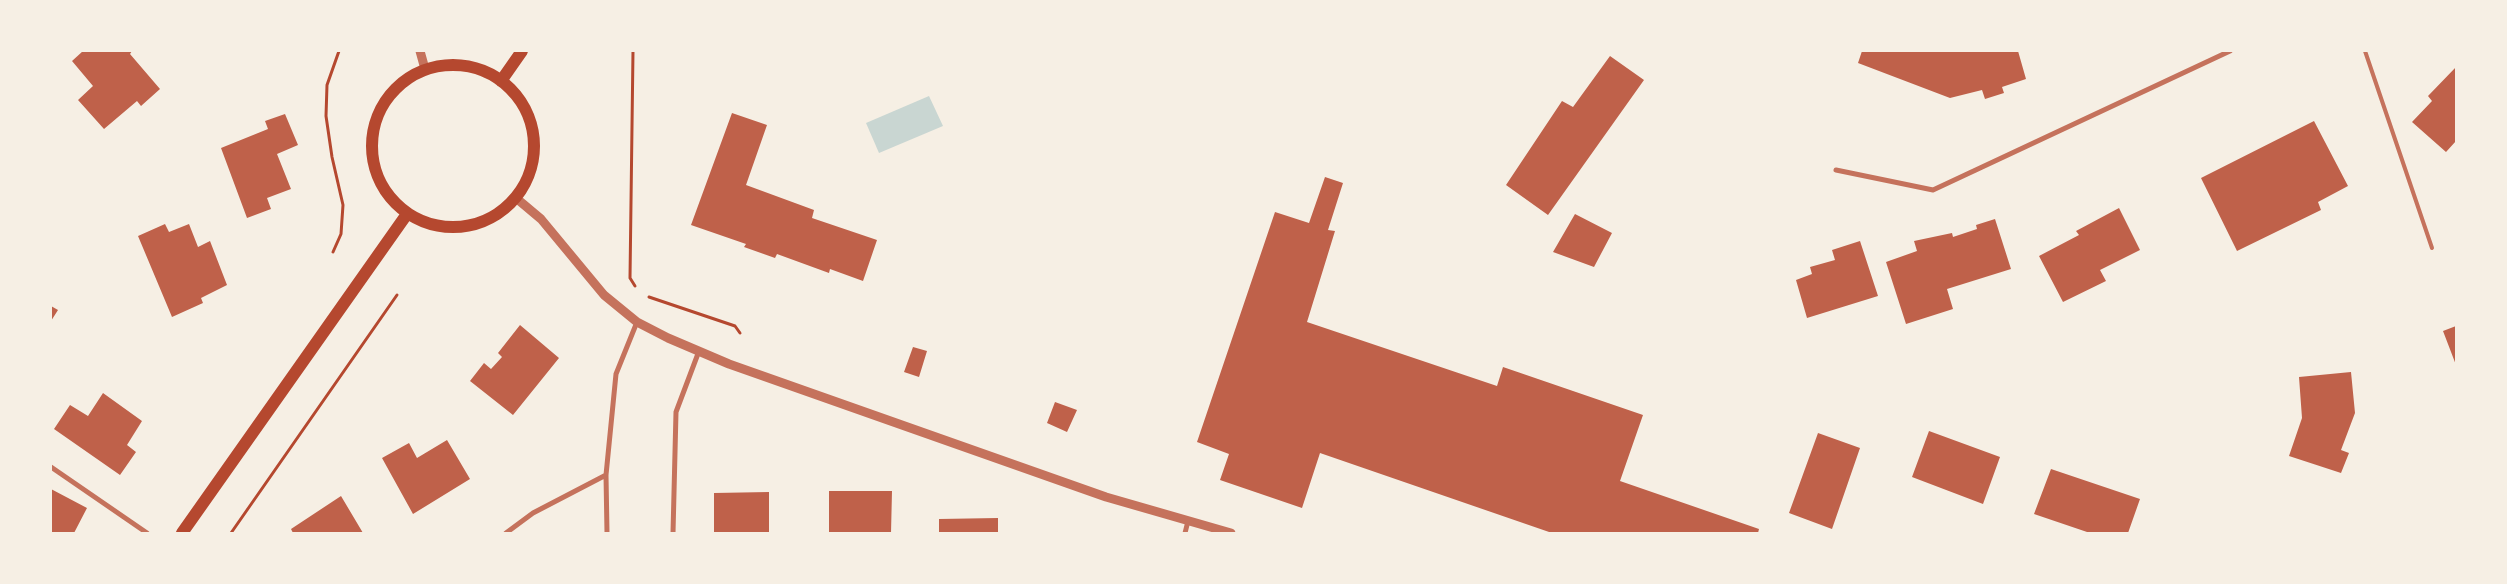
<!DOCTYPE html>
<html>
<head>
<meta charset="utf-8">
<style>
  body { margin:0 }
  #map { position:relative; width:2507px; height:584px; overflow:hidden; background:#f6efe4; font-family:"Roboto Condensed",sans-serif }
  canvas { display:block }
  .frame { position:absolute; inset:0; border:52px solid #f6efe4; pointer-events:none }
</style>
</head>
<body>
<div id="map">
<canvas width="2507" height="584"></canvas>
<div class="frame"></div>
</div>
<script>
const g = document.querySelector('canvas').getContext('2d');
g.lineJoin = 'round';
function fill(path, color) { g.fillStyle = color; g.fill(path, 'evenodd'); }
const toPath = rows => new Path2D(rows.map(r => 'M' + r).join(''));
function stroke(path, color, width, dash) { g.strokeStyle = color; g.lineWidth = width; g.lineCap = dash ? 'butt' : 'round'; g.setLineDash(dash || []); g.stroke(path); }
fill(toPath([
  [929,96,943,126,879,153,866,123]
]), '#c9d6d2');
fill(toPath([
  [83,51,132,51,130,54,160,89,141,106,137,101,104,129,78,100,93,86,72,61],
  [1862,51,2018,51,2026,79,2002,87,2004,93,1985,99,1982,90,1950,98,1858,63],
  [1610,56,1644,80,1548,215,1506,185,1562,101,1573,107],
  [2456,67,2456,141,2446,152,2412,122,2432,101,2428,96],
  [732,113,767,125,746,185,814,210,812,218,877,240,863,281,830,269,829,273,777,254,775,258,744,247,746,244,691,225],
  [285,114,298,145,277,154,291,189,267,198,271,209,247,218,221,148,268,129,265,121],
  [2314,121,2348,186,2318,202,2321,210,2237,251,2201,178],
  [1325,177,1343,183,1328,230,1335,231,1307,322,1497,386,1503,367,1643,415,1620,481,1759,529,1758,533,1552,533,1320,453,1302,508,1220,480,1229,454,1197,442,1275,212,1309,223],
  [2119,208,2140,250,2100,270,2106,281,2063,302,2039,256,2079,235,2076,231],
  [1575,214,1612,233,1594,267,1553,252],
  [1995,219,2011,269,1947,289,1953,309,1906,324,1886,262,1917,251,1914,241,1952,233,1953,237,1977,229,1976,225],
  [165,224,169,232,189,224,198,247,210,241,227,285,201,298,203,303,172,317,138,236],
  [1860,241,1878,296,1807,318,1796,280,1812,274,1810,267,1835,260,1832,250],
  [51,306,58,310,51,321],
  [520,325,559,358,513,415,470,381,484,363,491,369,502,357,498,353],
  [2456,326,2456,365,2443,331],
  [913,347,927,351,919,377,904,372],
  [2351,372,2355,413,2341,450,2349,453,2341,473,2289,456,2302,418,2299,377],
  [103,393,142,421,127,445,136,452,120,475,54,429,70,405,88,416],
  [1055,402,1077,410,1067,432,1047,423],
  [1929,431,2000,457,1983,504,1912,477],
  [1818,433,1860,448,1832,529,1789,513],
  [447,440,470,479,413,514,382,458,409,443,417,458],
  [2051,469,2140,499,2128,533,2090,533,2034,514],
  [51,489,87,508,74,533,51,533],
  [829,491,892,491,891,533,829,533],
  [769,492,769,533,714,533,714,493],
  [341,496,363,533,293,533,291,529],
  [998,518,998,533,939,533,939,519]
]), '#bf614a');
stroke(toPath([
  [633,51,630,278,635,286],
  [333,252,341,234,343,205,332,157,326,116,327,85,339,51],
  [649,297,735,326,740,333],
  [231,533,397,295]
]), '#b5482f', 3);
stroke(toPath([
  [2365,51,2432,248]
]), '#c5725c', 4);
stroke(toPath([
  [1836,170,1933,190,2230,51],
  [51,467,147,533],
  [506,533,533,513,606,475],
  [607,533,606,475,616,374,637,322],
  [673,533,676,412,699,351],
  [1185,533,1188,521]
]), '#c5725c', 5);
stroke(toPath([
  [420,51,425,69],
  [516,198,541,219,604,295,637,322,668,338,729,364,1106,497,1231,533]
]), '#c5725c', 9);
stroke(toPath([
  '372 146a81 81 0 1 1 162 0a81 81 0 1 1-162 0Z',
  [501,81,522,51],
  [182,533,407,214]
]), '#b5482f', 12);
</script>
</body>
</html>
